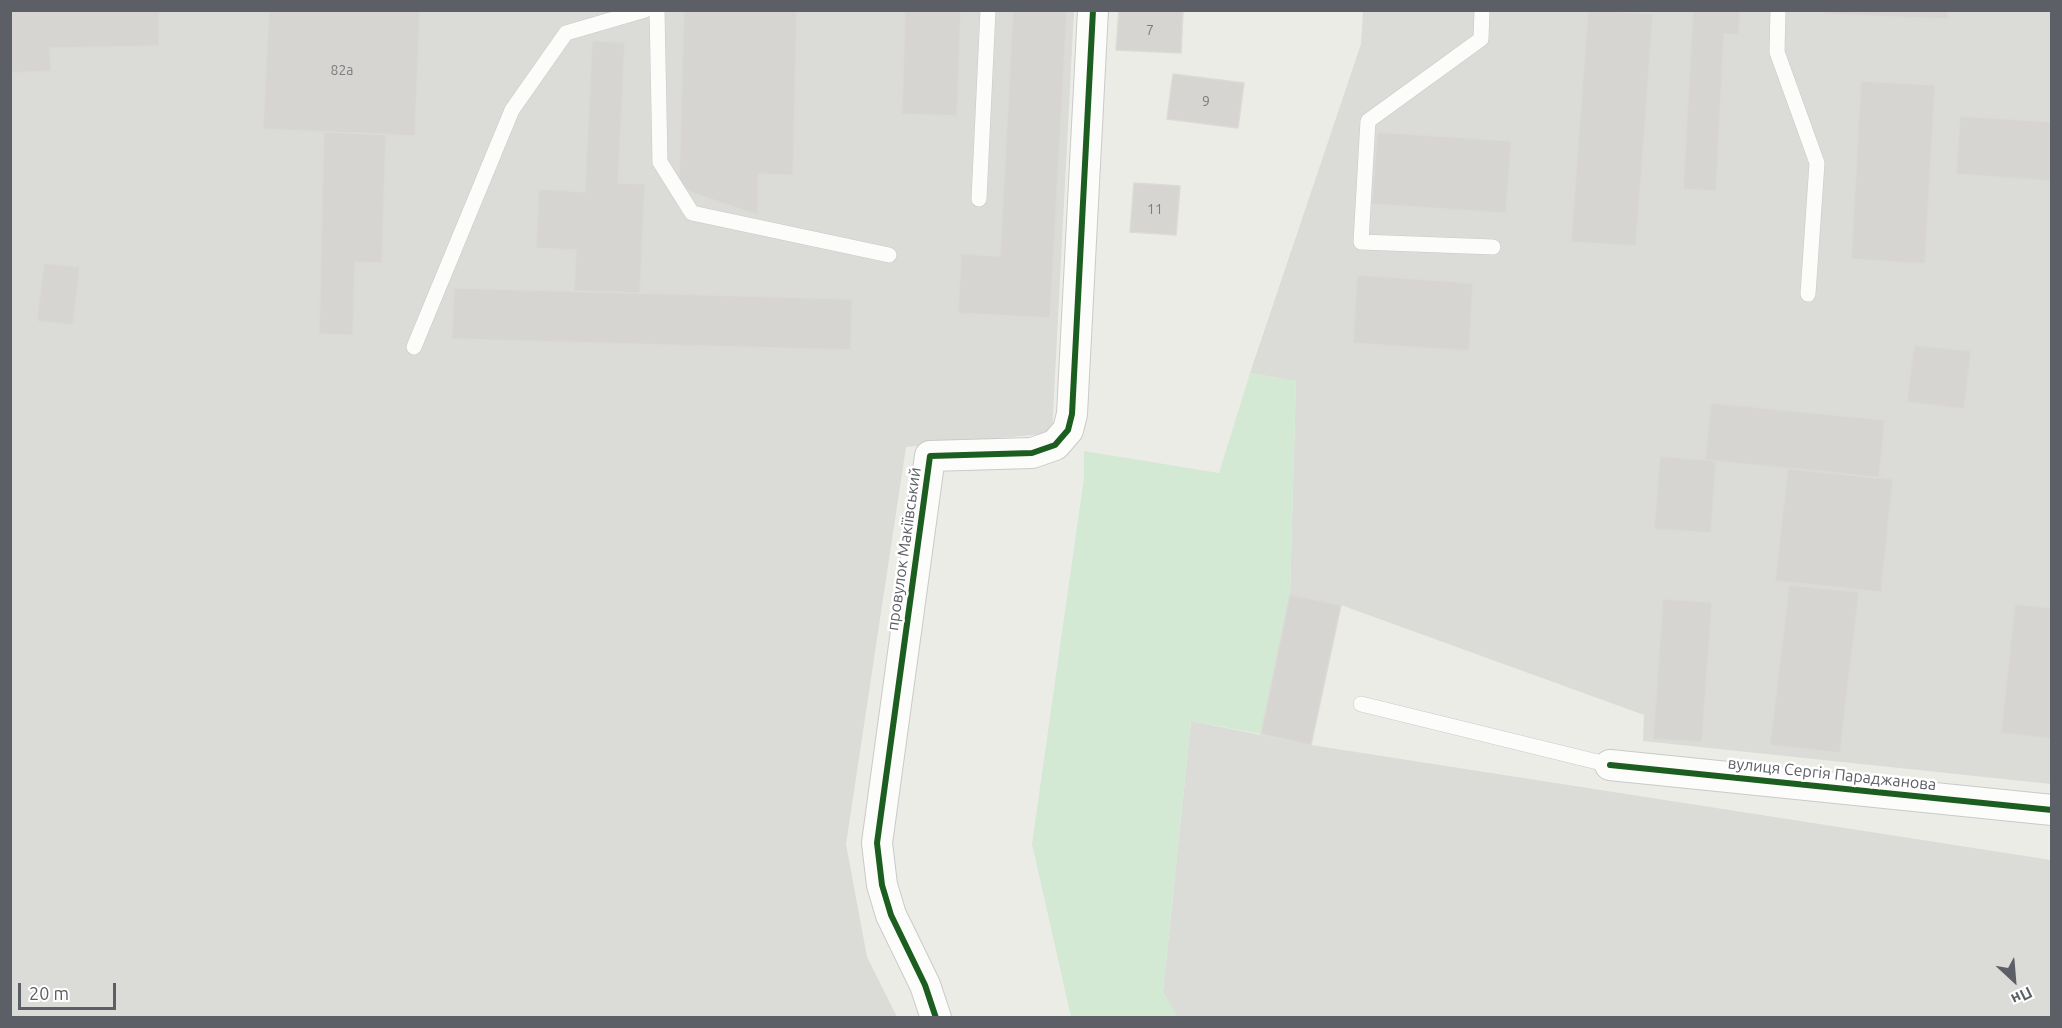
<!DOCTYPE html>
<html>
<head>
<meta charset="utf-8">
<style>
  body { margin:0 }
  #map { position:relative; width:2062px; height:1028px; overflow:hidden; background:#ecece7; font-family:Ubuntu,sans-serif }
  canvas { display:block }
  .frame { position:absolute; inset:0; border:12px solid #5c5f65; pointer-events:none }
  .north { position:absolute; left:1984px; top:950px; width:60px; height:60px; -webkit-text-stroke:4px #fff; paint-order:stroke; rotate:154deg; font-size:16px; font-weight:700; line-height:24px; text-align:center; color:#5c5f65 }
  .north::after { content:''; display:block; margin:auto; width:21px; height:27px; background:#5c5f65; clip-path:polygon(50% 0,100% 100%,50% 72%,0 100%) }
  .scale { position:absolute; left:18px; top:983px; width:98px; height:27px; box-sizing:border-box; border:3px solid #5c5f65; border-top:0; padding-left:8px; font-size:18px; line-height:21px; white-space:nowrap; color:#5c5f65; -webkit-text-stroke:4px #fff; paint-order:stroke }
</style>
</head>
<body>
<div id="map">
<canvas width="2062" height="1028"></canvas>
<div class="frame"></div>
<div class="north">Пн</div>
<div class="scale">20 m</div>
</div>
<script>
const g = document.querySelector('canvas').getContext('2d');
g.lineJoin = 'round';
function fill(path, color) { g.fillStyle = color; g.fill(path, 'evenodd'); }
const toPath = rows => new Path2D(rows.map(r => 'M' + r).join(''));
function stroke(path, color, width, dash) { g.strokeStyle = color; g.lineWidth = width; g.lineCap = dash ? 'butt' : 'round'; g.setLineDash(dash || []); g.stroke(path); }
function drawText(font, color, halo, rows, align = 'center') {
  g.font = font + ' Ubuntu,sans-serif'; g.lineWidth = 5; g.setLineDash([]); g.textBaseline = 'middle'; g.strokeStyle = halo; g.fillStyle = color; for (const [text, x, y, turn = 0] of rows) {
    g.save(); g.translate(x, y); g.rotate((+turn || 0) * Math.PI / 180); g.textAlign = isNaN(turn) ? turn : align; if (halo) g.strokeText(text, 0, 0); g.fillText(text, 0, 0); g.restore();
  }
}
fill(toPath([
  [10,11,1074,11,1052,433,906,447,846,844,867,957,897,1017,11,1017],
  [1363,11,2051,11,2051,784,1643,741,1644,715,1341,605,1290,595,1296,381,1250,373,1361,44],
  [1191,721,1311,745,2051,860,2051,1017,1177,1018,1163,992]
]), '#dbdbd7');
fill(toPath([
  [1250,373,1296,381,1290,595,1261,734,1191,721,1163,991,1177,1017,1071,1017,1032,844,1084,477,1084,451,1219,473]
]), '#d4e9d4');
const building = toPath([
  [10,10,159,10,159,46,50,48,51,71,10,73,10,10],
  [269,10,420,10,415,136,263,129,269,10],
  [684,10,797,10,793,175,758,174,758,215,693,193,679,182,684,10],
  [905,10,961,10,957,116,902,114,905,10],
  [1013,10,1067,10,1050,318,958,313,961,254,1000,256,1013,10],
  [1119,10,1183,10,1181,53,1116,50,1119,10],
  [1588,10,1653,14,1636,246,1571,242,1588,10],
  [1693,10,1740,10,1739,35,1724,34,1716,191,1683,189,1693,10],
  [1824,10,1948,10,1948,19,1824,14,1824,10],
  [592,41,625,42,618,183,645,184,640,293,574,291,576,250,536,248,539,189,585,192,592,41],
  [1173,74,1244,83,1238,128,1167,119,1173,74],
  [1861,81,1935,85,1925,264,1851,259,1861,81],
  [1960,116,2052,122,2052,181,1956,174,1960,116],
  [324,132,386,134,382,263,355,262,353,335,319,334,324,132],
  [1377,132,1511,141,1506,213,1372,204,1377,132],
  [1134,183,1180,186,1176,235,1130,232,1134,183],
  [44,263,80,267,73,325,37,321,44,263],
  [1357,275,1473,283,1469,351,1353,343,1357,275],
  [454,288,852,299,851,350,452,339,454,288],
  [1914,345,1971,351,1964,409,1907,402,1914,345],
  [1711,403,1885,420,1879,478,1705,460,1711,403],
  [1660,456,1716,461,1711,533,1654,529,1660,456],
  [1788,468,1893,479,1881,592,1775,581,1788,468],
  [1789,585,1859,592,1840,753,1770,745,1789,585],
  [1290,595,1341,605,1311,745,1261,734,1290,595],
  [1663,599,1712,602,1702,742,1653,739,1663,599],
  [2015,604,2052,608,2052,739,2001,733,2015,604]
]);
fill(building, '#d6d5d2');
stroke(building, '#dbdad6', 1.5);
const lane = toPath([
  [657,10,660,162,692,213,889,255],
  [1482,10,1481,39,1368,121,1361,242,1493,247],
  [1778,10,1777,52,1817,163,1808,294],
  [979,199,988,10],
  [414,347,512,110,566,33,645,10],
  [1361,704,1610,765]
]);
const street = toPath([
  [1610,765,2052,810],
  [936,1018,925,985,891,915,882,885,877,843,930,456,1032,453,1055,445,1068,430,1072,414,1093,10]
]);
stroke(lane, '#c9cac9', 16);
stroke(street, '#c9cac9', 32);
stroke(lane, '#fcfcfb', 15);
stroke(street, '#fcfcfb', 30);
stroke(toPath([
  [1610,765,2052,810],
  [936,1018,925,985,891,915,882,885,877,843,930,456,1032,453,1055,445,1068,430,1072,414,1093,10]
]), '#1b5e20', 6);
drawText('14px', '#7b7d81', null, [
  ["7",1150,30],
  ["82а",342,70],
  ["9",1206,101],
  ["11",1155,209]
]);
drawText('16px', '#5c5f65', '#fff', [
  ["провулок Макіївський",904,549,-82],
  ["вулиця Сергія Параджанова",1832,774,6]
]);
</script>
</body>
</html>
